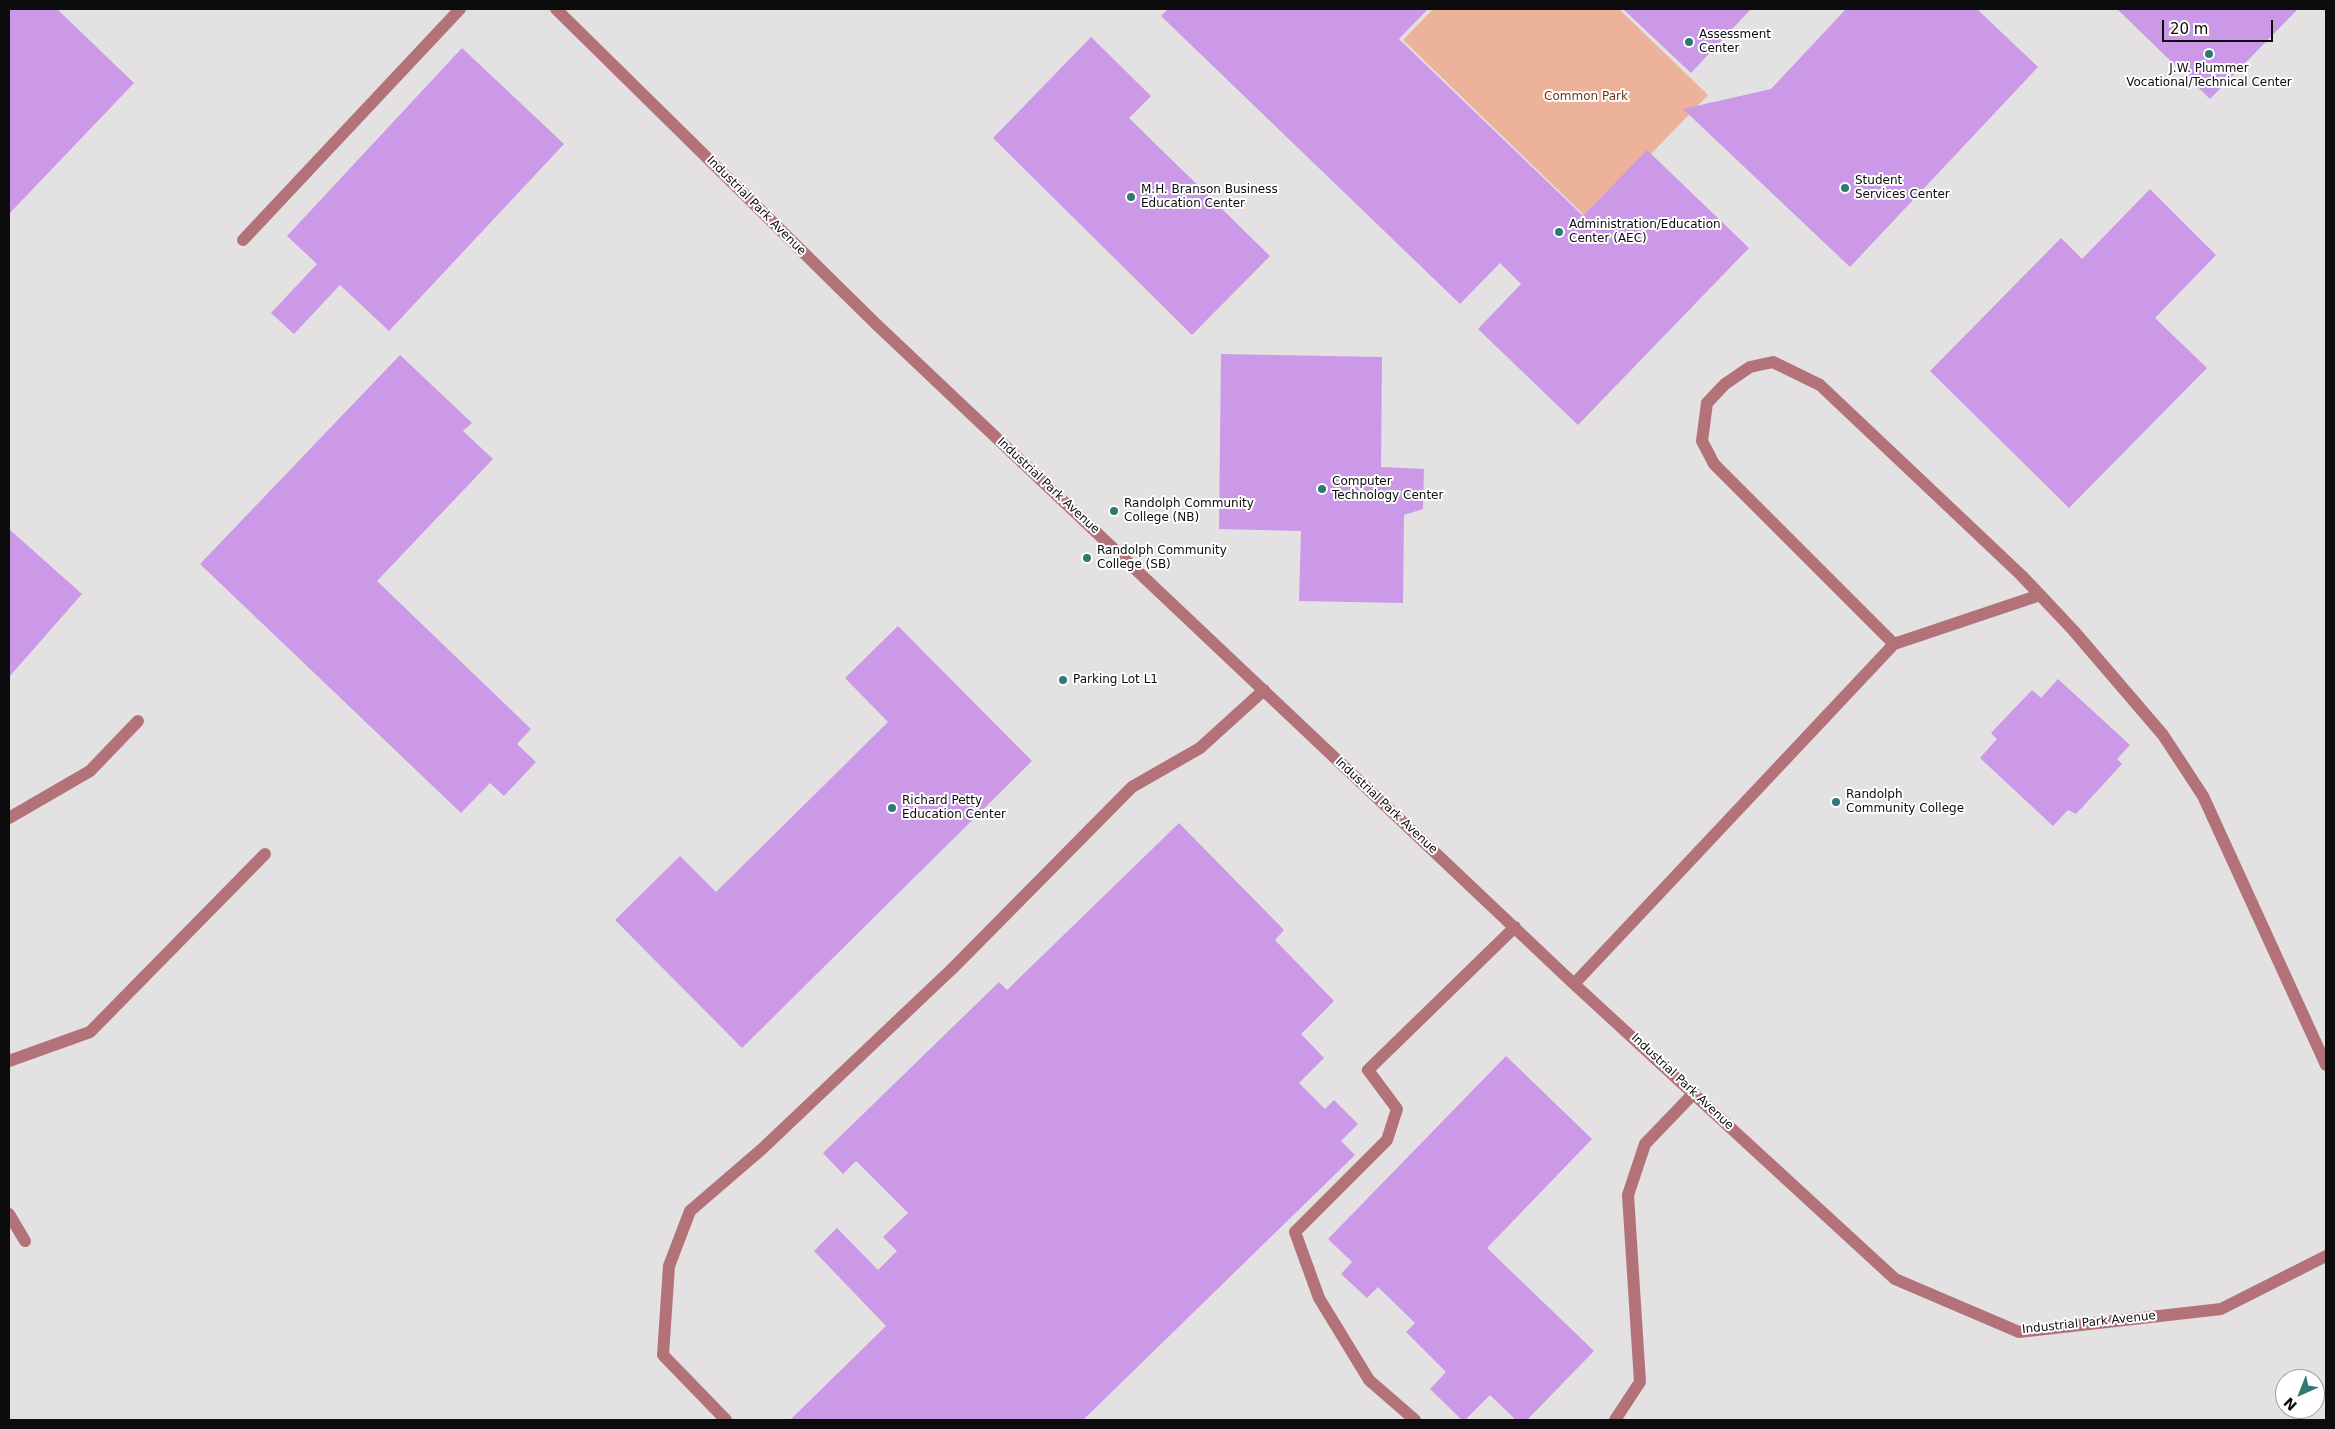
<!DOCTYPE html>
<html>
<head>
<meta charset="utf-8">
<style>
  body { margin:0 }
  #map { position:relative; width:2335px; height:1429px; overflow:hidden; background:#e4e1e3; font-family:"DejaVu Sans",sans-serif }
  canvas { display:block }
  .frame { position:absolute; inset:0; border:10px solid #0d0c0d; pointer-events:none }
  .north { position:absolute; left:2275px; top:1369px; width:50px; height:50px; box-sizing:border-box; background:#fff; border:1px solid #9e9e9e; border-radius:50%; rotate:224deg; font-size:14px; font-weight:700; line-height:20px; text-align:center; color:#0d0c0d }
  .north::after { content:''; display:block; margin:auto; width:18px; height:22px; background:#2f7875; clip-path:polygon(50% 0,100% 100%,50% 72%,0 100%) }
  .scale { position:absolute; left:2162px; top:20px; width:111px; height:22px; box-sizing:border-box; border:2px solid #0d0c0d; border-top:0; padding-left:6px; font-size:15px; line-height:18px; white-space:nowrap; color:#0d0c0d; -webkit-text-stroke:4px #fff; paint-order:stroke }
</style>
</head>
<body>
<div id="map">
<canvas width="2335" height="1429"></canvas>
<div class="frame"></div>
<div class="north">N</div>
<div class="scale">20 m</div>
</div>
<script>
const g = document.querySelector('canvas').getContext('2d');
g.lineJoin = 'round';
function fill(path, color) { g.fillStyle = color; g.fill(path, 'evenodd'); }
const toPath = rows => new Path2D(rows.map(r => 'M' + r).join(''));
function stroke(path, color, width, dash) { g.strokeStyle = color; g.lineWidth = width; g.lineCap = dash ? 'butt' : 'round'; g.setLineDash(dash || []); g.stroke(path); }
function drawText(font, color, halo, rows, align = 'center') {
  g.font = font + ' "DejaVu Sans",sans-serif'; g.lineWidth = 4; g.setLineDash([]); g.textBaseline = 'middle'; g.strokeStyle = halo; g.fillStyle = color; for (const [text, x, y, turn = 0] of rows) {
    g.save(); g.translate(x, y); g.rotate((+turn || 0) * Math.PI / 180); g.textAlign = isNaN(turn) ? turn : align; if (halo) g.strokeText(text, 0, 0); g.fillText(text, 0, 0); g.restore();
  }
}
fill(toPath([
  [1433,9,1619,9,1708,95,1588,219,1403,40]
]), '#ecb29a');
fill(toPath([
  [9,9,57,9,134,83,9,214],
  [1168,9,1428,9,1399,39,1583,216,1647,150,1749,248,1578,425,1478,329,1521,284,1500,263,1460,304,1161,16],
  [1625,9,1751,9,1691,73,1624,10],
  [1846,9,1977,9,2038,67,1850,267,1683,109,1771,89],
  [2117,9,2298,9,2210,99],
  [1091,37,1151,96,1129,118,1270,256,1192,335,993,138],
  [462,48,564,144,389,331,340,285,294,334,271,313,317,264,287,236],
  [2150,189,2216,255,2155,318,2207,368,2069,508,1930,371,2061,238,2082,259],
  [1221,354,1382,357,1381,467,1424,469,1423,509,1404,515,1403,603,1299,601,1301,531,1219,529],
  [400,355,472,423,463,431,493,459,377,581,531,729,517,744,536,762,504,796,490,783,461,813,200,564],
  [9,529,82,594,9,677],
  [898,626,1032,761,742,1048,615,920,680,856,716,892,888,722,845,678],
  [2058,679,2130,745,2117,759,2122,764,2076,814,2068,810,2053,826,1980,758,1997,739,1991,733,2032,690,2041,698],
  [1179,823,1284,930,1275,940,1334,1001,1301,1034,1324,1058,1299,1083,1325,1109,1334,1100,1358,1124,1341,1141,1355,1155,1083,1420,790,1420,886,1326,814,1251,837,1228,878,1270,897,1251,883,1237,908,1213,856,1161,843,1174,823,1153,999,982,1007,990],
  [1506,1056,1592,1139,1487,1248,1594,1351,1527,1420,1516,1420,1490,1395,1465,1420,1462,1420,1430,1389,1446,1372,1406,1332,1415,1323,1378,1287,1367,1298,1341,1274,1352,1262,1328,1239]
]), '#cc99e8');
stroke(toPath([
  [556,9,876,324,1574,984,1895,1279,2019,1332,2221,1309,2326,1256],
  [243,240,460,9],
  [2040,595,1894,644,1714,464,1702,441,1707,403,1725,384,1750,367,1773,362,1820,385,2021,575,2040,595,2073,630,2163,735,2203,796,2326,1065],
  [9,818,90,771,138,721],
  [1574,984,1894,644],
  [9,1061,90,1032,265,854],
  [9,1214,25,1241],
  [726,1420,663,1355,669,1266,690,1211,762,1149,953,968,1132,787,1200,748,1264,690],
  [1415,1420,1369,1380,1319,1298,1295,1232,1387,1140,1397,1109,1368,1070,1515,927],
  [1615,1420,1640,1382,1628,1195,1645,1144,1694,1093]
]), '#b37278', 12);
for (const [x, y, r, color] of [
  [1689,42,5,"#2f7875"],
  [2209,54,5,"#2f7875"],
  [1845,188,5,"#2f7875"],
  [1131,197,5,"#2f7875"],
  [1559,232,5,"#2f7875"],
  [1322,489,5,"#2f7875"],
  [1114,511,5,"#2f7875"],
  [1087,558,5,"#2f7875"],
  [1063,680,5,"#2f7875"],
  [1836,802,5,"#2f7875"],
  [892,808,5,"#2f7875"]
]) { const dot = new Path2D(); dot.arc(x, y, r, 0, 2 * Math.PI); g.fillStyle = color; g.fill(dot); stroke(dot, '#fff', 2); }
drawText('12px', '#0d0c0d', '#fff', [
  ["Assessment",1699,35],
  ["Center",1699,49],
  ["J.W. Plummer",2209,69,"center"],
  ["Vocational/Technical Center",2209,83,"center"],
  ["Student",1855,181],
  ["Services Center",1855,195],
  ["M.H. Branson Business",1141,190],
  ["Education Center",1141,204],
  ["Administration/Education",1569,225],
  ["Center (AEC)",1569,239],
  ["Computer",1332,482],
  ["Technology Center",1332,496],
  ["Randolph Community",1124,504],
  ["College (NB)",1124,518],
  ["Randolph Community",1097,551],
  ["College (SB)",1097,565],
  ["Parking Lot L1",1073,680],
  ["Randolph",1846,795],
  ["Community College",1846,809],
  ["Richard Petty",902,801],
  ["Education Center",902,815]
], 'left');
drawText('12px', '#6d3317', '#fff', [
  ["Common Park",1586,97]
]);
drawText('12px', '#0d0c0d', '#fff', [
  ["Industrial Park Avenue",756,206,45],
  ["Industrial Park Avenue",1048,486,43],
  ["Industrial Park Avenue",1386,806,43],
  ["Industrial Park Avenue",1682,1082,43],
  ["Industrial Park Avenue",2089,1323,-6]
]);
</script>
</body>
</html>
